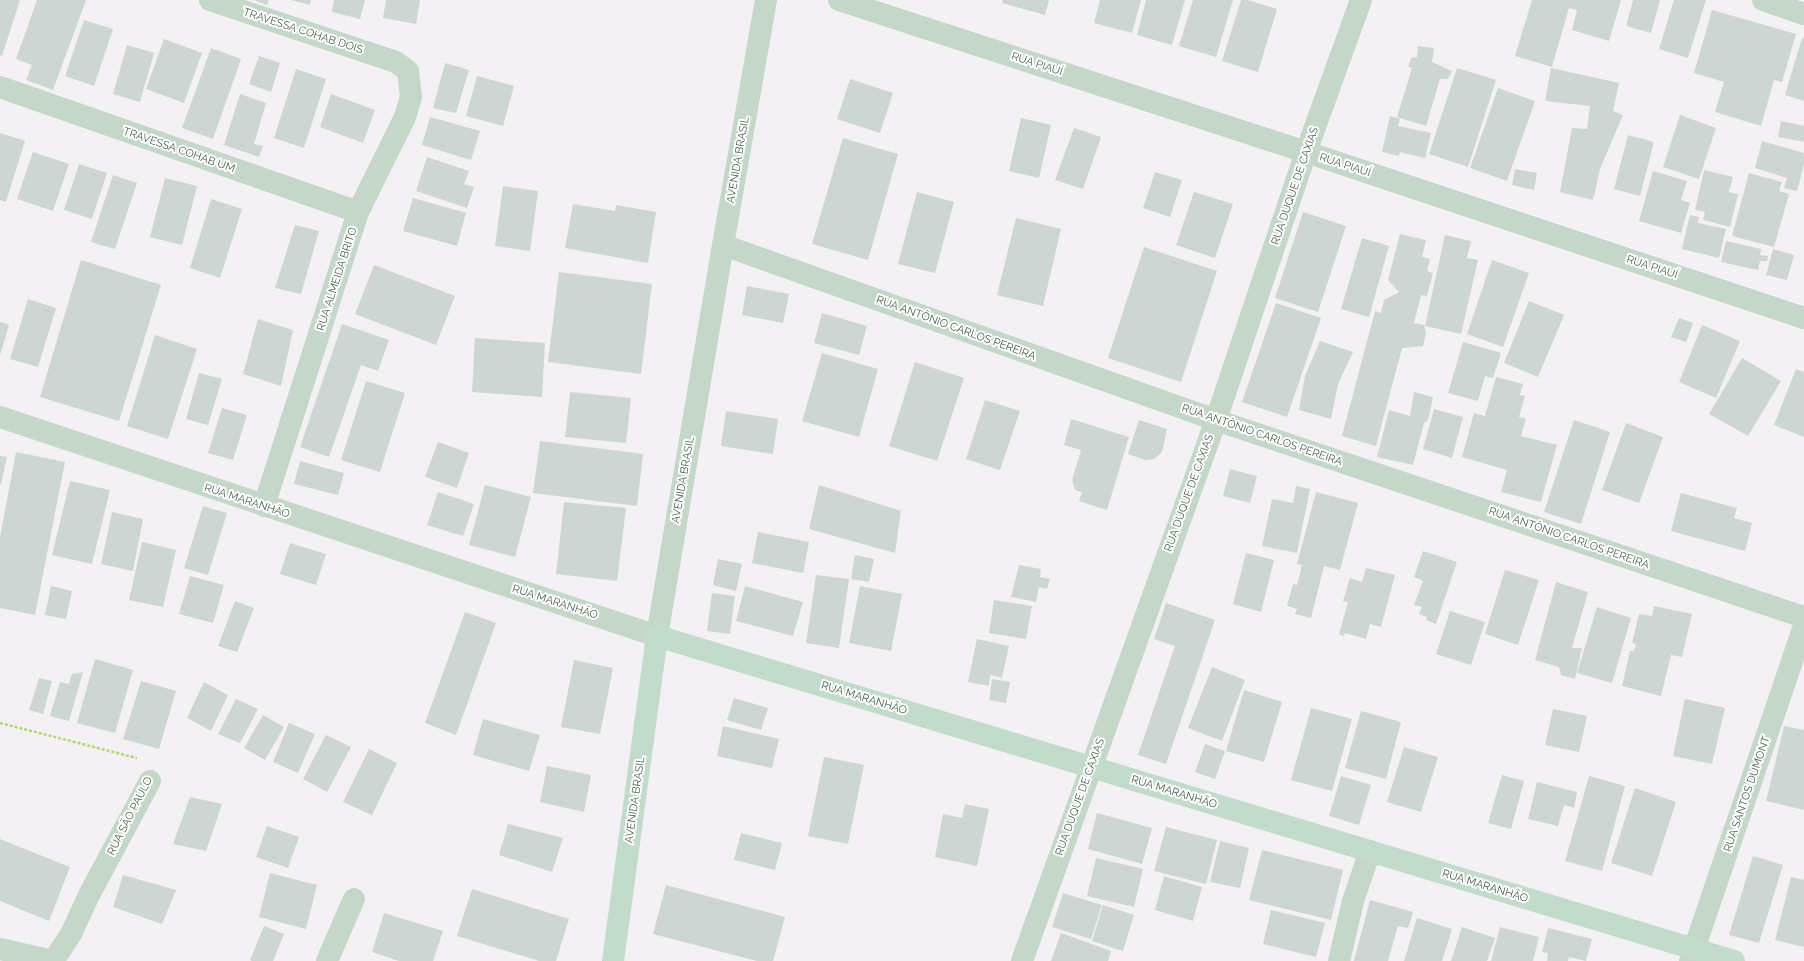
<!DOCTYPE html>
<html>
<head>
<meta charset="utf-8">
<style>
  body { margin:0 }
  canvas { display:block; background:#f3f1f4 }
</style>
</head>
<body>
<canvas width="1804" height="961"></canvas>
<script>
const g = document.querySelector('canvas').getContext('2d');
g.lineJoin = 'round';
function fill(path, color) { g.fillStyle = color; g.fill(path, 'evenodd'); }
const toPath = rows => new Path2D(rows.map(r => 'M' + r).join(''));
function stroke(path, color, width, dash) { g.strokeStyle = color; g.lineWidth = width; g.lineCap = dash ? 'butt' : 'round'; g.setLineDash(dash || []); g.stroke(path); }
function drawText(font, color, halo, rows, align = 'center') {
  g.font = font + ' Raleway,sans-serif'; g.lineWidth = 4; g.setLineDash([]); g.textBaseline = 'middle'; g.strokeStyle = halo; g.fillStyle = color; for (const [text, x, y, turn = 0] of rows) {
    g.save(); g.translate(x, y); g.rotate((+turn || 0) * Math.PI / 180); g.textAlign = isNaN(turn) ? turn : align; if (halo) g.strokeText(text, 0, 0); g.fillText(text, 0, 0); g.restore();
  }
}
fill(toPath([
  [0,0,20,0,2,56,0,55],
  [37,0,86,0,53,90,26,80,32,65,16,59],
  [254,0,269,0,267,5],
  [291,0,311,0,310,5],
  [334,0,365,0,360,19,332,12],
  [386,0,420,0,416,24,383,18],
  [1003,0,1049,0,1045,15,1002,3],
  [1100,0,1141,0,1132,33,1094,23],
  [1146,0,1185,0,1172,45,1137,35],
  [1193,0,1233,0,1216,57,1179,46],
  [1241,0,1248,0,1277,9,1258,72,1222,61],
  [1532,0,1621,0,1609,41,1572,30,1577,10,1569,8,1552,67,1515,56],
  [1633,0,1660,0,1651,33,1626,26],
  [1674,0,1706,0,1688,58,1659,49],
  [1712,10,1796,34,1782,82,1774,80,1761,126,1715,112,1724,82,1694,73],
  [84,20,113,29,94,86,65,76],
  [1802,38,1804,39,1804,101,1785,95],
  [164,39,202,53,184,103,146,89],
  [127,45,154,53,140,102,113,94],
  [1418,46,1434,48,1432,62,1452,71,1448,79,1440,79,1426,126,1397,117,1412,68,1408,67,1411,58,1417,57],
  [211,48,241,59,213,139,182,128],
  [259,56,280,63,271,92,249,84],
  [445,63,469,70,456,113,433,108],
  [1457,68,1496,80,1468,167,1429,154],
  [1551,68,1619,83,1613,111,1623,115,1600,169,1593,200,1560,192,1572,128,1587,129,1590,106,1545,101],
  [296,69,326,79,304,148,274,138],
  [477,76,514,86,503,126,466,116],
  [850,79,893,93,880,133,837,119],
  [1498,88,1535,101,1507,181,1470,168],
  [240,94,266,103,254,144,263,146,259,157,224,145],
  [331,94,375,110,363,143,320,127],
  [1680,115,1716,128,1699,179,1663,167],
  [1390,116,1400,119,1398,126,1431,133,1425,158,1400,152,1399,156,1382,152],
  [430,117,480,131,471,160,422,145],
  [1021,118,1051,125,1039,178,1009,171],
  [1781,121,1804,126,1804,142,1778,137],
  [1074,128,1101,137,1083,189,1055,180],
  [0,133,25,141,6,202,0,200],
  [1628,135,1654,142,1640,196,1614,189],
  [843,138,898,154,868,260,812,244],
  [1762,141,1804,153,1804,164,1797,191,1784,188,1787,178,1755,168],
  [33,152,69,164,53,211,17,199],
  [427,157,469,171,464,184,474,187,467,208,416,191],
  [79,164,107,173,92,219,64,210],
  [1515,169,1537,173,1534,190,1512,185],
  [1704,170,1733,177,1729,192,1738,194,1730,227,1703,220,1705,212,1695,210],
  [1653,171,1687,181,1681,200,1690,203,1681,233,1639,221],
  [1155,172,1182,180,1170,217,1143,208],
  [1749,173,1782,182,1779,191,1789,194,1774,247,1732,236],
  [113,175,137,183,115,249,91,242],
  [165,178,197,186,182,245,150,237],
  [503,186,538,191,530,251,495,246],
  [917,192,954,202,935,273,898,264],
  [1194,192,1233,204,1215,258,1176,245],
  [413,198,466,213,457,246,403,231],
  [211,199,242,209,220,278,190,268],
  [573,204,615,211,616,205,656,212,648,263,565,248],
  [1303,212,1346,226,1318,312,1275,298],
  [1690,215,1699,217,1698,223,1726,229,1719,258,1682,249],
  [1016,218,1061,229,1043,306,997,295],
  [295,225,319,231,301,294,275,288],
  [1400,234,1426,240,1422,257,1430,259,1427,271,1433,273,1427,296,1421,295,1414,323,1424,325,1426,333,1423,346,1402,348,1376,446,1342,436,1375,311,1381,313,1384,300,1399,292,1388,280],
  [1445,235,1471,241,1467,258,1478,260,1461,334,1425,326],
  [1362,238,1389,246,1369,317,1341,309],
  [1726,241,1761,249,1760,255,1768,256,1767,261,1760,261,1758,270,1721,262],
  [1144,247,1217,271,1181,382,1108,358],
  [1773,249,1794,255,1787,280,1766,275],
  [81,260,161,285,119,421,40,397],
  [1492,260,1529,273,1503,347,1467,334],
  [374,265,455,296,436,345,355,314],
  [559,272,652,284,641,374,548,362],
  [747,286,789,294,783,323,742,315],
  [28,299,56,308,38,367,10,359],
  [1529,301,1564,315,1538,377,1504,363],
  [1276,303,1321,318,1287,417,1242,402],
  [822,313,867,326,859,355,814,343],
  [1679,318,1693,323,1686,342,1671,337],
  [258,319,293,330,281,386,243,374],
  [0,322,9,325,0,355],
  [342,324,389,340,378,371,361,365,329,457,300,447],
  [1702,325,1740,341,1716,398,1679,382],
  [155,335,197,349,168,439,127,426],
  [475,338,545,343,542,397,472,392],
  [1320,341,1353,352,1338,384,1331,419,1299,410,1305,376],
  [1463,342,1501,353,1493,378,1485,376,1478,401,1448,393],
  [822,353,878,369,859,437,802,421],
  [1742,358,1781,381,1748,436,1709,414],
  [915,362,964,378,937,461,889,446],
  [1796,369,1804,372,1804,437,1774,425],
  [199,373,222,379,208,425,186,419],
  [1496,377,1523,384,1520,395,1525,396,1519,417,1526,419,1521,436,1557,445,1541,502,1501,492,1507,470,1462,457,1474,413,1485,416],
  [366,381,405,393,380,472,341,460],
  [570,392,631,398,626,443,565,437],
  [1414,392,1433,397,1428,420,1424,423,1413,465,1377,457,1389,410,1410,416],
  [985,400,1020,411,1000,470,966,459],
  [222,408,247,415,233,460,208,453],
  [1434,409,1463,417,1452,458,1423,449],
  [726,411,778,419,773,454,721,446],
  [1071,419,1129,437,1107,510,1079,501,1082,492,1075,490,1072,480,1081,450,1064,445],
  [1139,420,1167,429,1162,452,1154,459,1145,460,1128,454],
  [1574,420,1610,432,1581,524,1544,512],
  [1626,423,1663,437,1639,503,1602,490],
  [540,441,643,454,637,506,533,493],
  [438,442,469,453,457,488,425,477],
  [16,452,65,462,35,615,0,608,0,537],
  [0,456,7,457,1,484,0,484],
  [300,461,344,473,338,495,294,484],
  [1230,469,1257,476,1250,503,1223,496],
  [70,481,110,490,92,564,52,555],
  [485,485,531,497,515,557,469,545],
  [819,485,901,511,895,553,809,529],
  [1296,486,1310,489,1297,553,1262,546,1272,499,1293,503],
  [438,492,474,504,463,536,427,525],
  [1316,492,1358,503,1340,570,1324,566,1311,618,1295,614,1297,609,1287,606,1293,584,1297,585,1300,574,1302,565,1297,564],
  [1681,493,1737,508,1734,518,1752,523,1745,551,1671,531],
  [564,502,626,508,617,581,556,574],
  [203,506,227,513,208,575,184,568],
  [112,512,143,519,133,571,101,564],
  [758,532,809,542,803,573,752,563],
  [142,542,176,550,163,607,129,600],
  [290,543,326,554,316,585,280,574],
  [1423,551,1457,562,1436,624,1426,620,1427,617,1419,614,1422,607,1414,605,1423,581,1414,577],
  [1246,553,1274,560,1261,612,1233,604],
  [855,555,874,559,869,582,851,579],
  [718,559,742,564,736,591,713,585],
  [1019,565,1041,569,1040,577,1050,579,1047,589,1039,587,1036,602,1011,597],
  [1366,568,1395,575,1381,627,1370,624,1366,639,1345,633,1344,636,1339,634,1348,602,1343,601,1350,578,1362,582],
  [1505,570,1539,580,1518,645,1485,634],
  [816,575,849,579,839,648,806,643],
  [190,576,224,585,213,623,179,614],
  [1556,582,1588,592,1572,648,1582,648,1575,679,1561,675,1559,667,1535,660],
  [51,586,72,591,66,619,45,615],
  [745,586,803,602,793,636,736,621],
  [860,586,902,594,891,651,849,643],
  [712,593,735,596,730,634,707,631],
  [994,600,1032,606,1026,639,989,633],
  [235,601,254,608,237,652,218,646],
  [1166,603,1215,620,1166,764,1138,755,1175,646,1154,639],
  [1654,606,1692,614,1682,657,1671,655,1661,696,1622,686,1630,651,1634,651,1636,644,1632,643,1639,614,1652,616],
  [1597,607,1631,618,1612,683,1577,673],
  [1450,611,1485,622,1471,665,1436,654],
  [465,612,496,623,456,735,425,723],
  [977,639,1009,646,1002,678,990,675,989,686,968,682],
  [95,659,133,670,115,733,77,723],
  [574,660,613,668,600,734,561,727],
  [1212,667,1245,680,1222,741,1188,728],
  [83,672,69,721,50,716,60,682,69,684,72,674],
  [39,678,52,681,43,714,29,710],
  [992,679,1010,682,1006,703,989,700],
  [141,681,176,691,159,749,123,739],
  [204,682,228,695,211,731,187,718],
  [1244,690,1282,702,1264,762,1226,751],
  [734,698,768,708,761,730,727,720],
  [236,699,258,709,240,743,218,734],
  [1685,699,1725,708,1712,764,1673,756],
  [1311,708,1352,719,1332,791,1291,780],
  [1553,709,1587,716,1579,752,1545,745],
  [1361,711,1401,722,1386,779,1345,768],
  [263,715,284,727,265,760,244,748],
  [483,719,540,735,529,771,473,755],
  [289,723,315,734,298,773,273,762],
  [723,726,779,739,772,768,717,756],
  [1784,726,1804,730,1804,810,1766,801],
  [326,735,351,747,327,792,303,779],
  [1205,744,1225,751,1215,779,1195,772],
  [1404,747,1438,757,1421,812,1387,802],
  [369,749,397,763,372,815,343,802],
  [824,757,864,765,848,844,808,836],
  [547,766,591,775,584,812,540,802],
  [1502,775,1524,781,1511,829,1488,823],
  [1341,776,1371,785,1359,825,1329,816],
  [1589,776,1625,786,1602,871,1565,861],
  [1537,782,1577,792,1574,808,1564,805,1558,826,1528,819],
  [1635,788,1676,802,1652,876,1611,863],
  [190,797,222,804,206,851,173,844],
  [965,804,989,809,977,866,935,857,943,814,962,818],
  [1097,813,1152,828,1142,864,1088,849],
  [508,824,563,838,552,872,499,855],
  [267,826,299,837,288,868,256,857],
  [1166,827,1217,840,1206,884,1154,871],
  [741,833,782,843,775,870,734,860],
  [0,839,70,867,49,921,0,901],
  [1220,841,1249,848,1240,888,1210,882],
  [1262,850,1343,870,1331,920,1249,900],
  [1753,856,1783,865,1759,943,1729,935],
  [1096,858,1143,869,1134,907,1087,896],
  [270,873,317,885,306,929,259,917],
  [123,875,176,890,162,924,113,907],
  [1164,876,1202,887,1193,921,1155,910],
  [1791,877,1804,880,1804,947,1775,940],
  [666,885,785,917,773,961,757,961,653,934],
  [472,889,569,919,556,961,539,961,457,936],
  [1063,893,1102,905,1091,939,1052,927],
  [1370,900,1413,912,1408,928,1398,926,1388,961,1354,961],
  [1103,905,1134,915,1123,951,1092,941],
  [1271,910,1325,923,1316,957,1263,944],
  [384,913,443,931,433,961,399,961,372,952],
  [1417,918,1452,929,1442,961,1404,961],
  [264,926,284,934,273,961,252,961,250,960],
  [1462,927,1495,938,1487,961,1451,961],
  [1500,927,1539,937,1533,961,1491,961],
  [1548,928,1592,939,1586,961,1569,957,1568,961,1547,961,1548,953,1542,952],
  [1061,933,1111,951,1108,961,1051,961]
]), '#cdd6d2');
stroke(toPath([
  [0,723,137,758]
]), '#b3d671', 2.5, [3, 2]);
stroke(toPath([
  [210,0,396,62,408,71,411,97,405,117,358,212,264,506],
  [839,0,1306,152,1804,318],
  [1763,0,1804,14],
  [0,87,358,212],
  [723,245,1216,420,1804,617],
  [0,417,657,636,723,245,766,0],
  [0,949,53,961,71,934,89,895,150,781],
  [327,961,354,899],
  [1022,961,1216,420,1306,152,1361,0],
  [1339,961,1353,901,1370,851],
  [1690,961,1804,626]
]), '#c4d7c9', 22);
stroke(toPath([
  [613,961,657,636,1734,961]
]), '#c3dbcb', 22);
drawText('11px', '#47614f', '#fff', [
  ["TRAVESSA COHAB DOIS",303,31,18],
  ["RUA PIAUÍ",1037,64,18],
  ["TRAVESSA COHAB UM",179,150,19],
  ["AVENIDA BRASIL",738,160,-80],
  ["RUA PIAUÍ",1345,165,18],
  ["RUA DUQUE DE CAXIAS",1295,186,-71],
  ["RUA PIAUÍ",1652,267,18],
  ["RUA ALMEIDA BRITO",337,279,-72],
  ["RUA ANTÔNIO CARLOS PEREIRA",956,328,20],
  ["RUA ANTÔNIO CARLOS PEREIRA",1262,435,19],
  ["AVENIDA BRASIL",683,480,-80],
  ["RUA DUQUE DE CAXIAS",1189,493,-70],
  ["RUA MARANHÃO",247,501,18],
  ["RUA ANTÔNIO CARLOS PEREIRA",1569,538,19],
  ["RUA MARANHÃO",555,602,18],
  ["RUA MARANHÃO",864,698,17],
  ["RUA MARANHÃO",1174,792,17],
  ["RUA SANTOS DUMONT",1747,794,-71],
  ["RUA DUQUE DE CAXIAS",1080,797,-70],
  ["AVENIDA BRASIL",635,800,-82],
  ["RUA SÃO PAULO",130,816,-63],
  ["RUA MARANHÃO",1485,886,17]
]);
</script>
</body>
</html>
